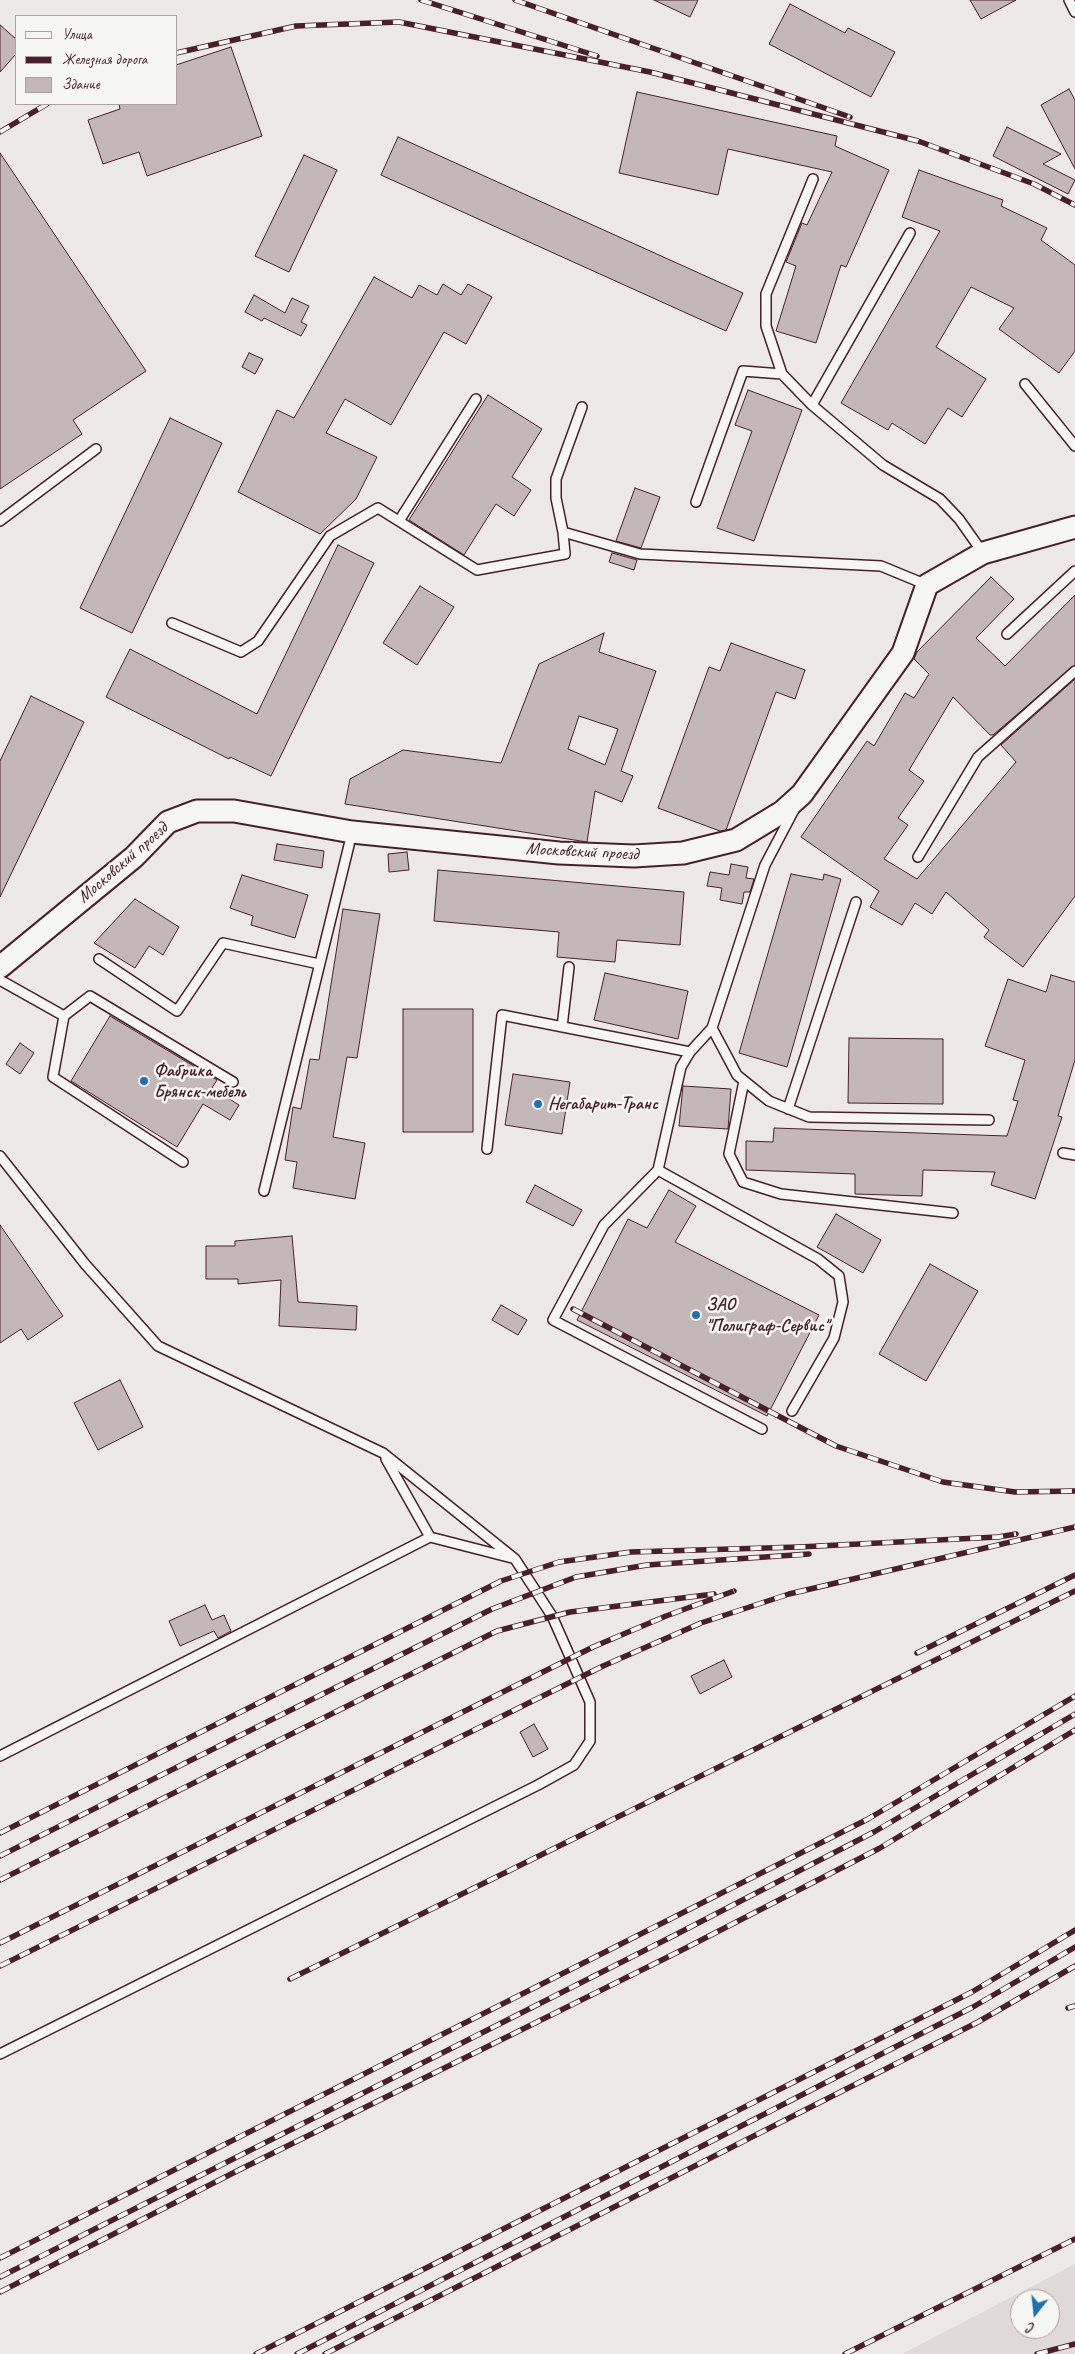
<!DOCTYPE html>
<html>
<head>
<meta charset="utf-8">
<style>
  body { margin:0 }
  #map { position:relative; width:1075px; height:2354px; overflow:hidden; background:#ece9e6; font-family:Caveat,sans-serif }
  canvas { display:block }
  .legend { position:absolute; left:15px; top:15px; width:162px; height:90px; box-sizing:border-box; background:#f6f6f2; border:1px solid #b1a0a2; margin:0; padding:6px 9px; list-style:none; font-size:15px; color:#4a1f2b }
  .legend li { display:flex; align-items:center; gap:10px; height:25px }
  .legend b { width:25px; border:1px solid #b1a0a2 }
  .north { position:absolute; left:1010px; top:2289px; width:50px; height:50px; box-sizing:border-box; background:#f6f6f2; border:1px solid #b1a0a2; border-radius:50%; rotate:196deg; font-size:14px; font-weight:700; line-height:20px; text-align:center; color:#4a1f2b }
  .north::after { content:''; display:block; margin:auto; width:18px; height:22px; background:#1f6fb2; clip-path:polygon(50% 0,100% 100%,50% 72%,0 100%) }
</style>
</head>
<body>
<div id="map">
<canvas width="1075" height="2354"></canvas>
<ul class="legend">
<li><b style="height:6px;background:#f6f6f2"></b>Улица</li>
<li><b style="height:6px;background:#4a1f2b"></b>Железная дорога</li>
<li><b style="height:14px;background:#c4b7b7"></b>Здание</li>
</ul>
<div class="north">С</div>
</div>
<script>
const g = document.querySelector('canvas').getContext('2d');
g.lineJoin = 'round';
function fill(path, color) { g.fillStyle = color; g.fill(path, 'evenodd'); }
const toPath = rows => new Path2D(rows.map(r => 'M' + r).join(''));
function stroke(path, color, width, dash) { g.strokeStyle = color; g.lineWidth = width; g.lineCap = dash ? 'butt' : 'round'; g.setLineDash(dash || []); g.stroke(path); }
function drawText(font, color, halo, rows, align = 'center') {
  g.font = font + ' Caveat,sans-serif'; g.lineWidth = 5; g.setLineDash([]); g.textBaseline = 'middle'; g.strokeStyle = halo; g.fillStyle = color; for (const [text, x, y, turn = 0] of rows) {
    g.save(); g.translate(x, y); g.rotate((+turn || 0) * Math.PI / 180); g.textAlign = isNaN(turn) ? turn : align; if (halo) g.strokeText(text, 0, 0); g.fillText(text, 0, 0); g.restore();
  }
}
fill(toPath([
  [1075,2264,1075,2354,902,2354],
  [1020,2299,1050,2299,1050,2329,1020,2329]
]), '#e0dad8');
const building = toPath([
  [654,0,698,0,690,17,654,0],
  [970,0,1016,0,981,19,970,0],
  [790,4,845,33,848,28,895,52,871,97,769,44,790,4],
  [0,25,16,39,16,54,0,72,0,25],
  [231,47,262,136,147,176,139,152,103,164,88,120,120,109,119,104,176,104,176,65,231,47],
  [1069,89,1075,100,1075,169,1041,105,1069,89],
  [637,92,837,136,835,146,889,170,846,267,841,265,816,343,776,331,796,266,786,262,802,223,807,225,832,172,728,149,718,195,619,173,637,92],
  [1007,127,1061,154,1043,164,1075,180,1068,194,993,156,1007,127],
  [398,137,743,293,726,331,381,175,398,137],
  [0,153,146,371,73,420,82,434,0,489,0,153],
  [304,155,337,170,289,272,255,256,304,155],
  [919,170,1003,200,1001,206,1047,228,1041,240,1075,265,1075,351,1059,373,999,329,1014,308,971,287,936,347,986,379,962,417,948,408,925,444,892,423,888,430,841,403,940,231,902,217,919,170],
  [374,277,412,298,419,285,437,295,443,284,461,295,468,284,492,297,466,344,444,332,391,425,345,399,326,433,377,457,356,499,320,534,238,492,277,410,294,418,374,277],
  [254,295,285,313,292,298,309,306,301,322,307,325,301,336,264,318,262,321,245,312,254,295],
  [249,353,263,359,255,374,242,367,249,353],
  [748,390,802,410,754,541,717,528,752,431,735,425,748,390],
  [488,395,542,429,512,477,531,490,514,516,496,504,464,555,409,520,488,395],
  [170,418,222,443,132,633,80,608,170,418],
  [635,488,660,497,641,548,616,541,635,488],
  [338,545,374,563,271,776,230,757,229,759,106,697,130,649,257,714,338,545],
  [612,553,637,560,634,570,609,562,612,553],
  [991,577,1014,599,976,638,1005,666,1075,595,1075,665,993,735,990,735,953,697,909,770,924,781,898,818,908,825,884,859,917,879,1016,762,1001,745,1075,679,1075,896,1023,967,984,937,989,930,946,892,932,914,915,903,902,925,870,907,879,891,801,837,867,741,874,746,905,693,914,698,929,674,914,659,917,652,991,577],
  [420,586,454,607,417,665,383,643,420,586],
  [604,633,599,652,656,671,621,771,633,776,622,802,595,791,587,842,345,804,350,779,403,750,501,763,539,664,604,633],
  [579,716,618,729,605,765,568,749,579,716],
  [731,643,805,670,795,699,776,692,726,830,720,831,658,808,709,667,720,671,731,643],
  [31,696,84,722,0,897,0,761,31,696],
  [277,844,324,851,322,868,274,860,277,844],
  [407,852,409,870,389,872,388,854,407,852],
  [731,864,748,867,746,878,754,879,750,892,744,892,742,904,720,900,722,888,707,886,710,872,729,875,731,864],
  [438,870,684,892,680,945,617,940,615,962,557,957,559,932,434,921,438,870],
  [791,874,823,880,824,874,841,879,787,1067,739,1053,791,874],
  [242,875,308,895,295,938,251,925,253,916,230,908,242,875],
  [135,899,179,927,163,955,149,946,135,968,94,943,135,899],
  [343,909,380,914,357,1058,347,1057,333,1137,365,1143,355,1199,293,1188,297,1162,285,1160,293,1107,301,1109,310,1059,319,1060,343,909],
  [605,973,688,991,678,1039,594,1020,605,973],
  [1051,975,1075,982,1075,1060,1058,1116,1062,1117,1035,1199,991,1185,995,1172,923,1170,922,1196,855,1194,855,1174,746,1170,746,1141,773,1142,774,1128,1007,1136,1018,1101,1013,1100,1025,1060,985,1046,1008,979,1046,992,1051,975],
  [403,1009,473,1009,473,1132,403,1132,403,1009],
  [110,1016,217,1080,212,1088,239,1105,230,1120,203,1104,177,1147,71,1081,110,1016],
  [849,1038,943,1039,943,1104,848,1103,849,1038],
  [20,1043,34,1053,20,1074,6,1064,20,1043],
  [513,1074,570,1082,562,1134,505,1125,513,1074],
  [683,1086,731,1089,728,1129,679,1126,683,1086],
  [535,1185,582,1210,573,1226,526,1202,535,1185],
  [669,1190,696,1206,675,1242,819,1315,767,1416,577,1320,628,1219,647,1228,669,1190],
  [836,1214,881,1240,863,1273,817,1247,836,1214],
  [0,1225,63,1316,28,1340,21,1329,0,1343,0,1225],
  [292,1236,298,1302,357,1306,356,1330,279,1326,281,1280,238,1284,238,1279,206,1279,206,1246,235,1246,235,1241,292,1236],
  [930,1264,978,1291,926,1381,879,1354,930,1264],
  [501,1305,527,1320,518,1335,492,1320,501,1305],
  [120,1380,143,1427,98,1450,74,1403,120,1380],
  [205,1605,212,1620,224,1615,231,1631,218,1638,214,1631,180,1646,169,1621,205,1605],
  [724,1660,732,1677,700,1694,691,1676,724,1660],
  [534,1724,548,1749,533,1757,520,1732,534,1724]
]);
fill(building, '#c4b7b7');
stroke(building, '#4a1f2b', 1);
const service = toPath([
  [1069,0,1075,12],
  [813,179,766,294,766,326,782,374,812,405,883,465,940,499,959,519,983,553],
  [1025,384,1075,446],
  [812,405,910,233],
  [696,502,743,371,782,374],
  [0,521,96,449],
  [399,521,476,399],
  [563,532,556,498,556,479,582,407],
  [172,623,241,652,258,641,330,536,378,508,477,570,565,554,563,532,640,554,881,566,927,585],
  [1007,634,1075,571],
  [918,857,978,757,1075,671],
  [99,959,177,1011,223,943,319,964],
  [0,980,64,1016,53,1077,183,1162],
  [64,1016,90,996,233,1082],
  [562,1027,569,967],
  [712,1028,737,1075,769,1101,809,1117,989,1120],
  [744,1081,729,1154,743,1182,781,1194,953,1213],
  [788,1109,856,902],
  [487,1149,502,1015,690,1052],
  [1063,1153,1075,1155],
  [0,1156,85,1264,158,1346,383,1453,515,1559,552,1616,590,1702,590,1741,574,1765,538,1785,0,2054],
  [658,1170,818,1259,839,1276,843,1302,834,1338,792,1411],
  [264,1191,352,833],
  [762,1429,553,1320,604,1225,658,1170,681,1067,690,1052,712,1028,765,865,794,810],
  [386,1459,430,1537],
  [0,1756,430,1537,512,1558]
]);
const tertiary = toPath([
  [0,967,134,857,168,822,197,811,234,811,352,832,559,853,634,856,683,853,736,840,782,812,802,794,903,653,927,585,983,553,1075,527]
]);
stroke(service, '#4a1f2b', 12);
stroke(tertiary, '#4a1f2b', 25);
stroke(service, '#f6f6f2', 9);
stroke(tertiary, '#f6f6f2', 21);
const rail = toPath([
  [421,0,597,56],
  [515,0,850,117],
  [176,53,296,26,399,22,650,72,918,141,1034,184,1075,205],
  [0,132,47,104],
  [573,1309,836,1446,943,1482,1015,1492,1075,1491],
  [917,1653,1075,1575],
  [0,1833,501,1581,559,1562,631,1552,799,1547,998,1537,1016,1534],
  [0,1856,492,1609,576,1577,647,1565,809,1554],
  [0,1880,497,1631,570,1612,714,1594],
  [0,1943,593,1647,666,1616,734,1591],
  [0,1966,603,1666,701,1623,789,1594,1075,1527],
  [290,1979,1075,1591],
  [1068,2008,1075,2006],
  [0,2258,868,1819,1075,1696],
  [0,2277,675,1935,874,1832,1075,1714],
  [0,2292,237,2171,680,1951,880,1848,1075,1730],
  [256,2354,972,1992,1075,1930],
  [297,2354,973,2007,1075,1947],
  [325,2354,978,2022,1075,1966],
  [845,2354,1075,2239],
  [1037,2354,1075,2344]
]);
stroke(rail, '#4a1f2b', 5.5);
stroke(rail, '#f6f6f2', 4, [11]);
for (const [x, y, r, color] of [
  [144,1081,5,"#1f6fb2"],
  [538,1104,5,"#1f6fb2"],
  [696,1315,5,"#1f6fb2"]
]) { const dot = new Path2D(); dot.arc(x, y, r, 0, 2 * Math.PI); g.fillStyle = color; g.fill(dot); stroke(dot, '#f6f6f2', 2); }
drawText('18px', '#4a1f2b', '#f6f6f2', [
  ["Московский проезд",582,852,3],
  ["Московский проезд",123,863,-41]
]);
drawText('bold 18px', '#4a1f2b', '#f6f6f2', [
  ["Фабрика",154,1071],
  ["Брянск-мебель",154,1092],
  ["Негабарит-Транс",548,1104],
  ["ЗАО",706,1305],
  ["\"Полиграф-Сервис\"",706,1326]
], 'left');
</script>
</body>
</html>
